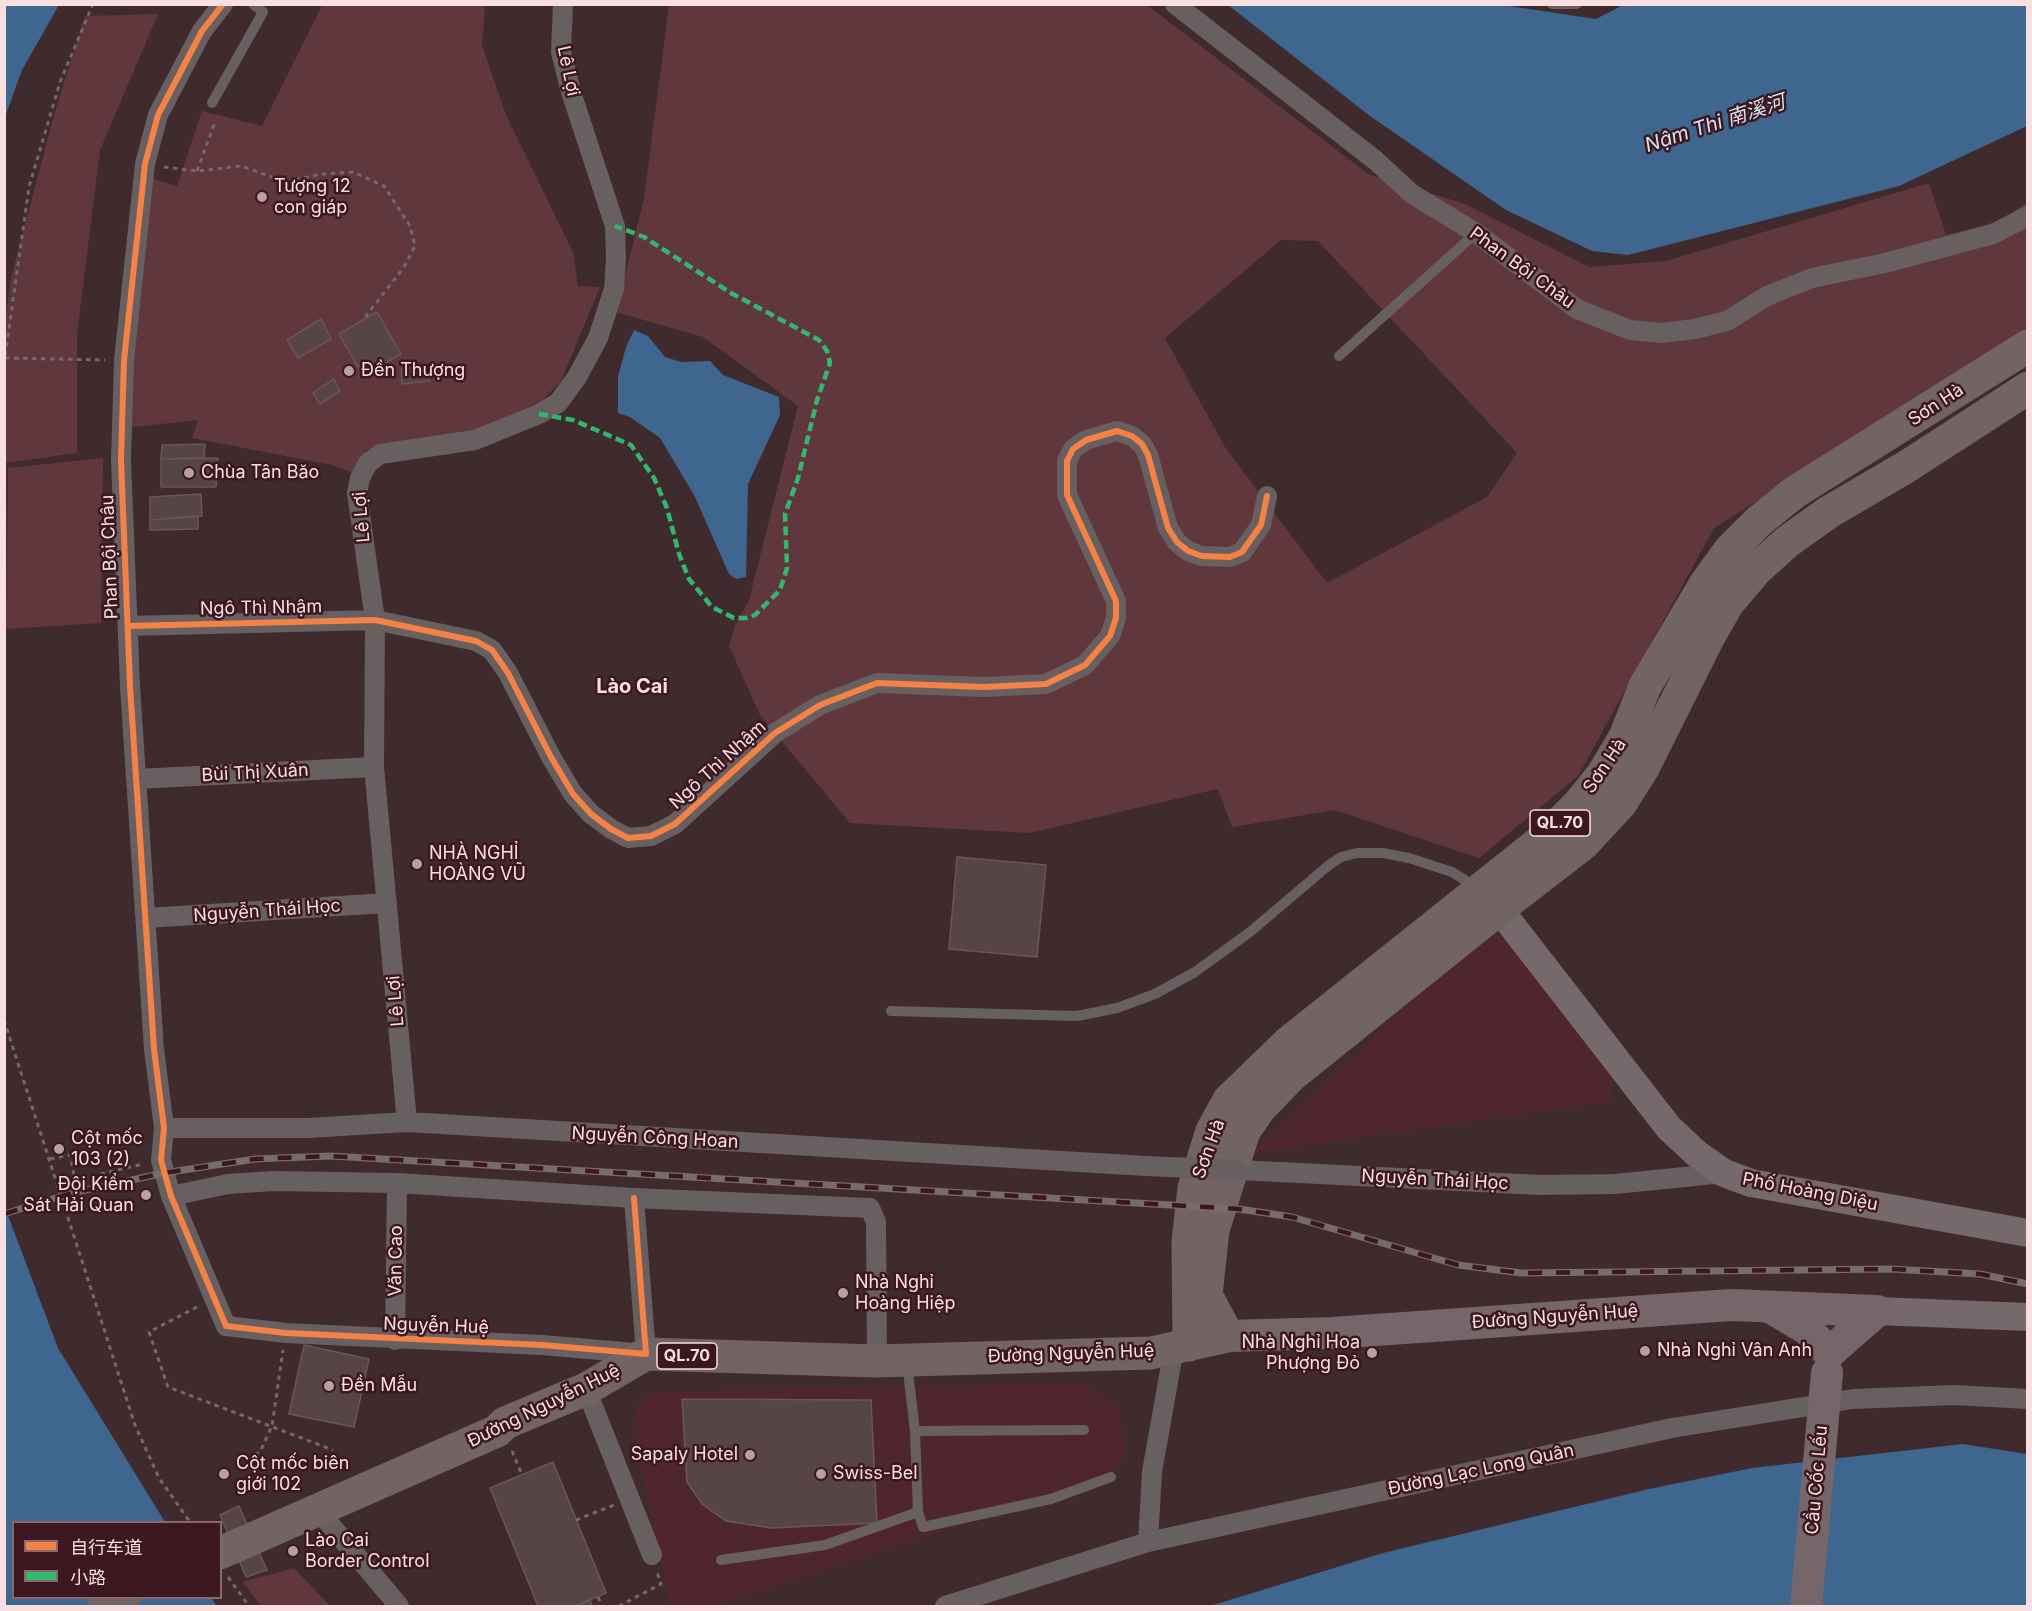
<!DOCTYPE html>
<html>
<head>
<meta charset="utf-8">
<style>
  body { margin:0 }
  #map { position:relative; width:2032px; height:1611px; overflow:hidden; background:#3f2a2e; font-family:Inter,"Noto Sans SC",sans-serif }
  canvas { display:block }
  .frame { position:absolute; inset:0; border:6px solid #f9dee2; pointer-events:none }
  .legend { position:absolute; left:12px; top:1521px; width:210px; height:78px; box-sizing:border-box; background:#3d171f; border:2px solid #88676d; margin:0; padding:8px 10px; list-style:none; font-size:18px; color:#f9dee2 }
  .legend li { display:flex; align-items:center; gap:12px; height:30px }
  .legend b { width:30px; border:2px solid #88676d }
</style>
</head>
<body>
<div id="map">
<canvas width="2032" height="1611"></canvas>
<div class="frame"></div>
<ul class="legend">
<li><b style="height:8px;background:#f48246"></b>自行车道</li>
<li><b style="height:8px;background:#33b770"></b>小路</li>
</ul>
</div>
<script>
const g = document.querySelector('canvas').getContext('2d');
g.lineJoin = 'round';
function fill(path, color) { g.fillStyle = color; g.fill(path, 'evenodd'); }
const toPath = rows => new Path2D(rows.map(r => 'M' + r).join(''));
function stroke(path, color, width, dash) { g.strokeStyle = color; g.lineWidth = width; g.lineCap = dash ? 'butt' : 'round'; g.setLineDash(dash || []); g.stroke(path); }
function drawText(font, color, halo, rows, align = 'center') {
  g.font = font + ' Inter,"Noto Sans SC",sans-serif'; g.lineWidth = 5; g.setLineDash([]); g.textBaseline = 'middle'; g.strokeStyle = halo; g.fillStyle = color; for (const [text, x, y, turn = 0] of rows) {
    g.save(); g.translate(x, y); g.rotate((+turn || 0) * Math.PI / 180); g.textAlign = isNaN(turn) ? turn : align; if (halo) g.strokeText(text, 0, 0); g.fillText(text, 0, 0); g.restore();
  }
}
fill(toPath([
  [1484,923,1566,991,1612,1062,1613,1101,1252,1153,1351,1060],
  [1084,1383,1120,1408,1124,1458,1103,1478,716,1606,670,1606,633,1431,636,1405,648,1392]
]), '#50262e');
fill(toPath([
  [322,5,485,5,482,45,506,115,573,252,578,286,600,287,561,381,541,401,473,432,366,450,353,473,332,465,192,438,198,420,125,428,152,179,177,186,202,111,262,126],
  [669,5,1147,5,1368,174,1465,204,1589,267,1666,261,1929,183,1946,235,2000,221,2027,202,2027,331,1714,528,1578,776,1479,858,1335,810,1232,827,1218,789,1030,833,850,823,760,715,729,646,735,626,749,600,798,406,703,337,616,312,644,199],
  [1281,240,1318,241,1517,453,1487,497,1327,583,1225,447,1165,338],
  [158,14,100,150,77,334,77,453,5,463,4,329,11,278,54,115,85,16],
  [103,458,101,623,6,629,8,468],
  [294,1568,330,1606,261,1606,243,1582]
]), '#61373e');
fill(toPath([
  [5,4,59,5,22,70,5,117],
  [1496,4,1596,19,1625,4,2027,5,2027,126,1899,186,1628,255,1592,251,1506,210,1370,116,1228,5],
  [634,330,648,336,665,357,681,362,710,361,723,375,779,397,780,415,748,484,746,577,736,579,729,574,694,495,660,438,630,417,618,413,618,377,626,347],
  [4,1205,58,1348,165,1522,14,1522,14,1598,211,1598,217,1606,5,1606],
  [1963,1444,2027,1454,2027,1606,1210,1606,1383,1553,1649,1489,1752,1468]
]), '#3e668f');
const building = toPath([
  [377,312,401,354,363,376,339,334,377,312],
  [321,319,331,339,298,358,287,340,321,319],
  [429,366,429,381,402,384,401,369,429,366],
  [334,379,340,391,320,404,313,393,334,379],
  [205,444,204,458,161,459,162,445,205,444],
  [218,458,216,487,161,487,161,459,218,458],
  [201,494,202,516,150,520,150,497,201,494],
  [198,516,198,529,150,530,150,520,198,516],
  [957,857,1046,865,1037,957,949,949,957,857],
  [304,1345,369,1359,354,1427,289,1414,304,1345],
  [682,1399,871,1400,877,1523,771,1528,726,1521,703,1505,687,1482,682,1399],
  [553,1462,606,1593,575,1606,538,1606,490,1488,553,1462],
  [239,1506,267,1570,246,1577,220,1515,239,1506],
  [590,1600,592,1606,575,1606,590,1600]
]);
fill(building, '#574545');
stroke(building, '#695757', 1.5);
stroke(toPath([
  [164,167,197,171,241,166,286,182,321,174,353,172,384,186,410,226,415,246,404,267,363,320],
  [197,171,215,122],
  [5,358,105,360],
  [4,364,29,187,60,82,93,4],
  [4,1020,135,1425,159,1478,190,1522],
  [50,1159,70,1155,75,1180,143,1164],
  [197,1307,149,1332,168,1387,333,1450],
  [512,1451,522,1475],
  [247,1459,260,1452,272,1426,283,1350],
  [576,1520,614,1505],
  [228,1577,249,1606],
  [598,1597,602,1606],
  [619,1606,661,1584,657,1572]
]), '#74686a', 3, [4.5, 4.5]);
stroke(toPath([
  [1552,4,1577,4],
  [212,103,263,12,253,4],
  [1339,356,1476,233],
  [891,1011,1077,1016,1117,1008,1155,994,1195,972,1250,932,1329,865,1341,857,1357,853,1383,853,1409,858,1452,872,1476,887],
  [907,1363,915,1431,918,1512,923,1527,1051,1499,1111,1477],
  [915,1431,1084,1430],
  [721,1560,825,1545,918,1512]
]), '#685f60', 10);
stroke(toPath([
  [223,4,202,31,158,115,145,164,124,360,121,460,130,686,154,1049,164,1128,161,1160,171,1196,226,1326,286,1333,542,1345,646,1354,634,1198],
  [1175,4,1375,160,1412,194,1476,233,1577,309,1630,330,1661,333,1695,329,1727,321,1767,296,1812,278,1885,263,1993,234,2028,216],
  [128,626,375,620,476,641,492,650,508,673,551,757,573,794,591,814,611,829,628,838,651,836,675,824,775,733,820,705,877,683,984,687,1046,684,1085,665,1110,636,1116,618,1116,601,1067,495,1067,461,1073,449,1086,440,1117,431,1132,436,1142,444,1148,455,1168,528,1177,542,1188,551,1202,556,1230,557,1242,552,1261,525,1267,496],
  [137,779,374,767],
  [146,918,387,903],
  [407,1122,374,767,375,620,357,493,360,478,368,463,380,454,475,440,539,414,558,403,577,377,598,338,614,289,616,259,615,226,571,92,561,52,563,4],
  [164,1128,308,1128,407,1122,1146,1166],
  [1239,1170,1540,1185,1615,1184,1724,1173],
  [171,1196,228,1184,273,1181,397,1183,634,1198,870,1208,876,1222,877,1361],
  [395,1340,397,1183],
  [586,1389,652,1555],
  [317,1509,399,1606],
  [1148,1542,1152,1472,1174,1348],
  [945,1606,1148,1542,1672,1428,1853,1399,1955,1395,2028,1399]
]), '#685f60', 20);
stroke(toPath([
  [1499,909,1669,1128,1697,1154,1724,1173,1751,1183,2028,1233],
  [1877,1311,2028,1317]
]), '#75696b', 28);
stroke(toPath([
  [1771,1308,1807,1329,1829,1353],
  [1228,1336,1333,1333,1731,1305,1877,1311],
  [1829,1353,1877,1311]
]), '#75666a', 32);
stroke(toPath([
  [1189,1345,1188,1241,1194,1188,1212,1131,1229,1100,1288,1043,1545,838,1578,805,1603,774,1625,737,1645,686,1706,583,1730,550,1759,521,1795,492,2028,346],
  [220,1553,497,1431,505,1423,586,1389,646,1354,877,1361,1151,1353,1228,1336,1206,1295,1213,1230,1244,1131,1260,1108,1291,1076,1499,909,1583,844,1621,803,1643,768,1708,638,1728,603,1756,570,1787,542,1829,512,1906,467,2028,388],
  [104,1606,124,1598]
]), '#726365', 33);
const rail = toPath([
  [4,1214,72,1193,164,1173,255,1159,331,1156,1239,1209,1292,1217,1458,1265,1521,1273,1891,1269,1980,1274,2028,1284]
]);
stroke(rail, '#766b6d', 7);
stroke(rail, '#3d171f', 4.5, [14]);
stroke(toPath([
  [1146,1166,1239,1170]
]), '#685f60', 20);
stroke(toPath([
  [1806,1606,1827,1373]
]), '#75666a', 32);
stroke(toPath([
  [539,414,573,420,631,445,654,478,667,508,679,554,689,579,712,607,734,618,747,618,755,615,780,590,787,568,785,514,798,478,817,400,830,363,827,351,819,340,731,293,644,237,615,226]
]), '#33b770', 4.5, [9, 4.5]);
stroke(toPath([
  [223,4,202,31,158,115,145,164,124,360,121,460,130,686,154,1049,164,1128,161,1160,171,1196,226,1326,286,1333,542,1345,646,1354,634,1198],
  [128,626,375,620,476,641,492,650,508,673,551,757,573,794,591,814,611,829,628,838,651,836,675,824,775,733,820,705,877,683,984,687,1046,684,1085,665,1110,636,1116,618,1116,601,1067,495,1067,461,1073,449,1086,440,1117,431,1132,436,1142,444,1148,455,1168,528,1177,542,1188,551,1202,556,1230,557,1242,552,1261,525,1267,496]
]), '#f48246', 6);
for (const [x, y, r, color] of [
  [262,197,6,"#b89fa3"],
  [349,371,6,"#b89fa3"],
  [189,473,6,"#b89fa3"],
  [417,864,6,"#b89fa3"],
  [59,1149,6,"#b89fa3"],
  [146,1195,6,"#b89fa3"],
  [843,1293,6,"#b89fa3"],
  [1645,1351,6,"#b89fa3"],
  [1372,1353,6,"#b89fa3"],
  [329,1386,6,"#b89fa3"],
  [750,1455,6,"#b89fa3"],
  [224,1474,6,"#b89fa3"],
  [821,1474,6,"#b89fa3"],
  [293,1551,6,"#b89fa3"]
]) { const dot = new Path2D(); dot.arc(x, y, r, 0, 2 * Math.PI); g.fillStyle = color; g.fill(dot); stroke(dot, '#3d171f', 2); }
for (const [x, y, w] of [
  [1560,823,60],
  [687,1356,60]
]) { const box = new Path2D(); box.roundRect(x - w / 2, y - 13, w, 26, 4.5); g.fillStyle = '#3d171f'; g.fill(box); stroke(box, '#f9dee2', 1.5); }
drawText('bold 16px', '#f9dee2', null, [
  ["QL.70",1560,823],
  ["QL.70",687,1356]
]);
drawText('18px', '#f9dee2', '#3d171f', [
  ["Lê Lợi",568,71,78],
  ["Phan Bội Châu",1522,268,36],
  ["Sơn Hà",1936,405,-33],
  ["Lê Lợi",362,517,-95],
  ["Phan Bội Châu",110,557,-92],
  ["Ngô Thì Nhậm",261,608,-1],
  ["Ngô Thì Nhậm",718,765,-42],
  ["Sơn Hà",1605,766,-56],
  ["Bùi Thị Xuân",255,773,-3],
  ["Nguyễn Thái Học",267,911,-4],
  ["Lê Lợi",396,1001,-95],
  ["Nguyễn Công Hoan",655,1138,3],
  ["Sơn Hà",1209,1149,-70],
  ["Nguyễn Thái Học",1435,1180,3],
  ["Phố Hoàng Diệu",1810,1192,11],
  ["Văn Cao",396,1261,-89],
  ["Đường Nguyễn Huệ",1555,1317,-4],
  ["Nguyễn Huệ",436,1326,2],
  ["Đường Nguyễn Huệ",1071,1354,-2],
  ["Đường Nguyễn Huệ",544,1406,-26],
  ["Đường Lạc Long Quân",1481,1470,-12],
  ["Cầu Cốc Lếu",1817,1480,-85]
]);
drawText('18px', '#f9dee2', '#3d171f', [
  ["Tượng 12",274,187],
  ["con giáp",274,208],
  ["Đền Thượng",361,371],
  ["Chùa Tân Băo",201,473],
  ["NHÀ NGHỈ",429,854],
  ["HOÀNG VŨ",429,875],
  ["Cột mốc",71,1139],
  ["103 (2)",71,1160],
  ["Đội Kiểm",134,1185,"right"],
  ["Sát Hải Quan",134,1206,"right"],
  ["Nhà Nghỉ",855,1283],
  ["Hoàng Hiệp",855,1304],
  ["Nhà Nghỉ Hoa",1360,1343,"right"],
  ["Phượng Đỏ",1360,1364,"right"],
  ["Nhà Nghỉ Vân Anh",1657,1351],
  ["Đền Mẫu",341,1386],
  ["Sapaly Hotel",738,1455,"right"],
  ["Cột mốc biên",236,1464],
  ["giới 102",236,1485],
  ["Swiss-Bel",833,1474],
  ["Lào Cai",305,1541],
  ["Border Control",305,1562]
], 'left');
drawText('italic 20px', '#d6e3f1', '#3d171f', [
  ["Nậm Thi 南溪河",1715,124,-18]
]);
drawText('bold 20px', '#f9dee2', '#3d171f', [
  ["Lào Cai",632,687]
]);
</script>
</body>
</html>
